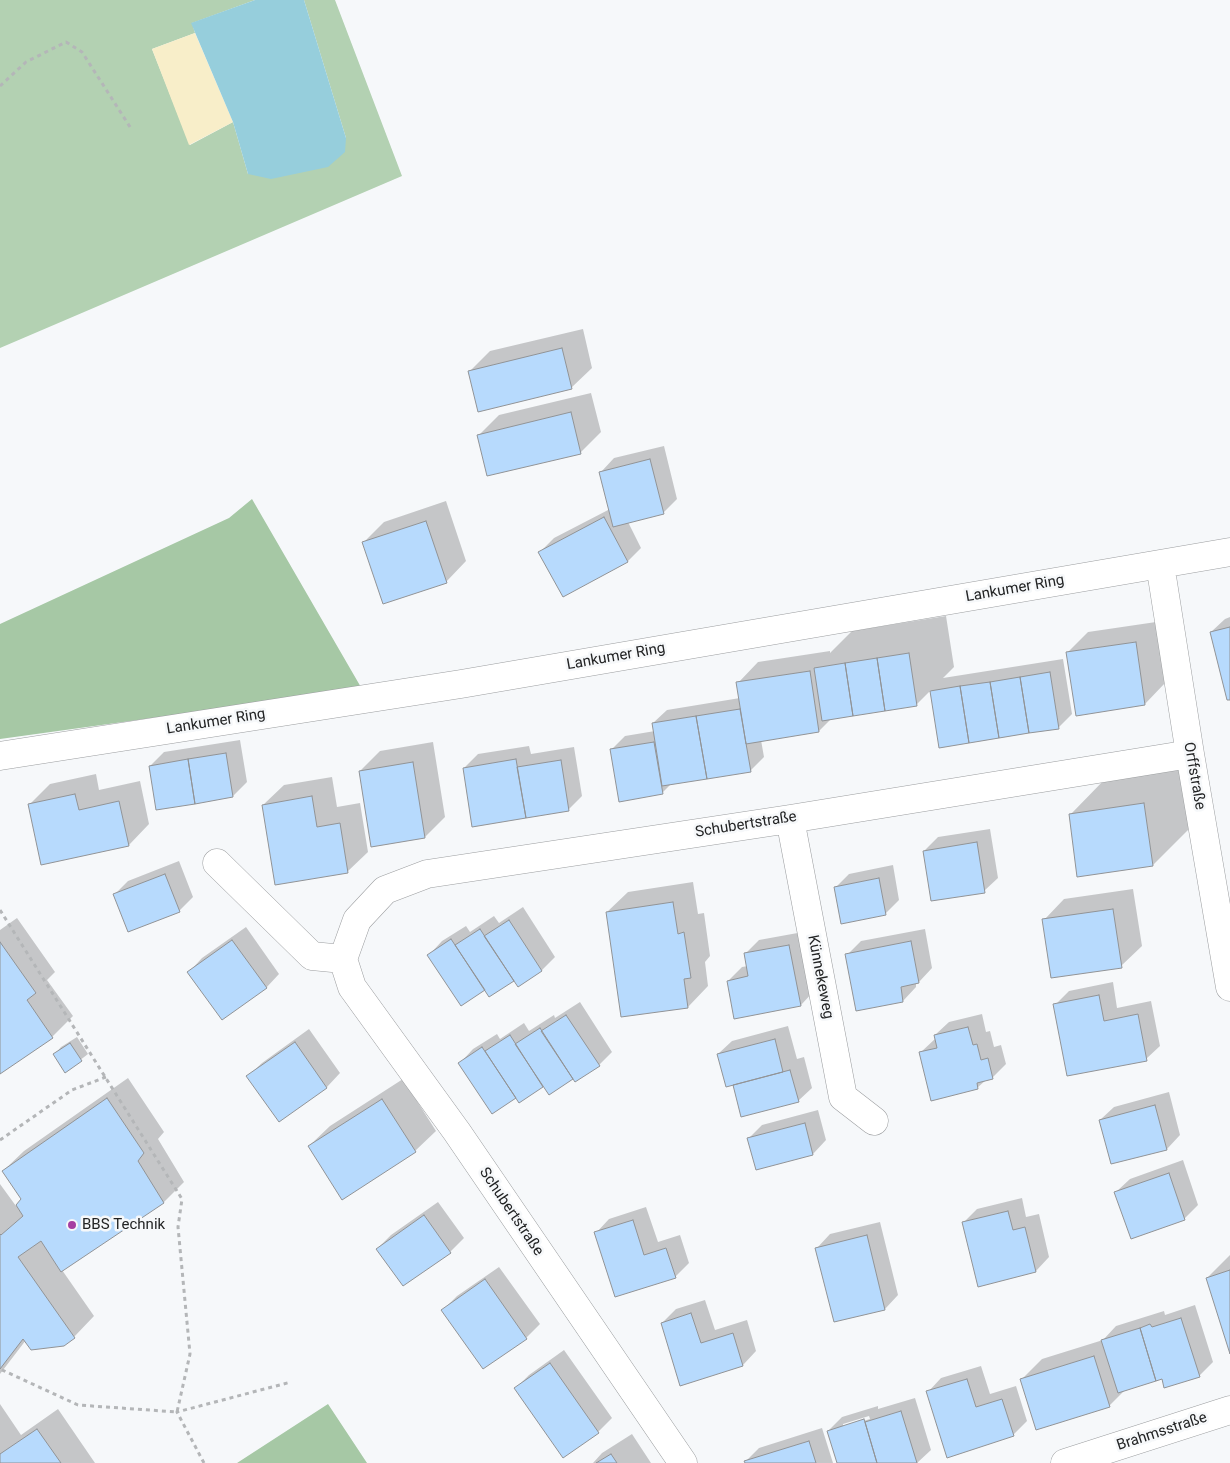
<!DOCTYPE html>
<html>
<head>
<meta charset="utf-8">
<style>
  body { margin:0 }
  canvas { display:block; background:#f6f8fa }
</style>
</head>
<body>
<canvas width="1230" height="1463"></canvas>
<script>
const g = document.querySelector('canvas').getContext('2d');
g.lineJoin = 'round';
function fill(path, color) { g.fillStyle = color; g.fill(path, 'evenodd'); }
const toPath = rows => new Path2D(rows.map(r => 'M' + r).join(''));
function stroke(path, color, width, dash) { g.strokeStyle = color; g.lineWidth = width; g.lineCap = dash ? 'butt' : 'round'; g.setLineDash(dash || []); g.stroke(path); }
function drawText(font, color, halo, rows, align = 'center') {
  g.font = font + ' Roboto,sans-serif'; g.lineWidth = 5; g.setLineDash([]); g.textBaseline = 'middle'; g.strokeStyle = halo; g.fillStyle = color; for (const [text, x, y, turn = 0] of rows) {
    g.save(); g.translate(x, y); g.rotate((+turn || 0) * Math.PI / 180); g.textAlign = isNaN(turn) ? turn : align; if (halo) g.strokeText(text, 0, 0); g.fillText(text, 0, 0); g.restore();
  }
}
fill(toPath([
  [0,0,255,0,192,23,195,33,152,49,190,145,233,122,248,174,346,138,304,0,335,0,402,176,0,348]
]), '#b3d1b2');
fill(toPath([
  [252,499,362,689,0,739,0,624,229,518],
  [328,1404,367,1463,237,1463]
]), '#a6c8a5');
fill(toPath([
  [195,33,233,122,189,145,152,49]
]), '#f8eec9');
fill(toPath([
  [255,0,304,0,346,138,345,152,328,167,271,179,248,174,233,122,191,23]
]), '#96cedc');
fill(toPath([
  [583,329,592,368,571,388,470,371,490,351],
  [591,393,601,432,580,453,479,435,499,415],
  [664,446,677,499,663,513,628,522,641,548,628,561,540,552,554,538,610,509,601,472,614,458],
  [446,501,466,561,446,582,364,542,384,522],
  [946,616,954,667,943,678,1063,659,1072,714,1058,728,940,747,931,690,916,705,831,719,819,731,761,740,764,757,750,771,672,783,662,793,611,750,625,736,655,731,653,723,667,710,740,698,738,683,758,662,830,651,830,653,852,631],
  [1230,617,1230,698,1211,632,1225,619],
  [1156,622,1165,683,1145,704,1067,653,1088,632],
  [240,740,247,782,233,796,150,766,164,752],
  [433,742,445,817,425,837,360,771,380,751],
  [529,746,531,754,574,747,582,796,568,810,464,768,478,754],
  [1181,767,1190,828,1153,865,1070,815,1107,777],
  [96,774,99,790,140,781,149,824,129,845,30,804,50,784],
  [332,777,337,807,360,803,368,852,347,872,263,805,284,785],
  [990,829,998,878,984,891,924,851,938,837],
  [179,861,193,897,179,911,115,894,128,881],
  [893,865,899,900,885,914,835,888,849,874],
  [693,882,698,914,704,913,710,956,705,962,708,986,688,1007,607,912,628,892],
  [1133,889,1142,946,1121,966,1044,920,1064,899],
  [523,907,555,957,542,970,519,986,514,979,486,989,429,955,442,941,466,926,470,932,494,916,499,923],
  [17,918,55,972,47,980,73,1016,52,1037,0,1073,0,930],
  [246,927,279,974,266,988,189,972,202,958],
  [925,929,932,968,919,982,916,983,916,987,903,1001,847,955,861,941],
  [803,932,814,991,801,1005,728,981,742,967,748,966,745,954,759,940],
  [1113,982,1117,1008,1151,1001,1160,1046,1146,1059,1055,1005,1069,991],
  [580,1002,612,1052,599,1065,574,1078,544,1085,520,1101,517,1097,460,1063,473,1049,497,1034,500,1039,524,1023,529,1031,554,1015,555,1018],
  [982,1014,986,1032,990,1031,994,1047,1001,1045,1006,1064,992,1078,986,1080,977,1088,920,1053,936,1038,935,1035,949,1022],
  [788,1026,797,1059,804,1057,812,1088,798,1101,718,1054,732,1041],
  [309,1029,340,1073,327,1087,279,1121,248,1076,262,1063],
  [77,1037,88,1054,66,1071,55,1054,61,1047],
  [128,1078,164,1132,158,1139,184,1182,164,1202,62,1270,94,1316,74,1337,26,1340,0,1374,0,1184,16,1206,23,1199,3,1171,24,1151],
  [403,1079,436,1131,415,1151,309,1146,330,1126],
  [1169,1092,1180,1135,1167,1149,1112,1163,1100,1120,1114,1107],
  [818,1110,826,1140,813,1154,749,1138,762,1125],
  [1183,1160,1198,1205,1184,1219,1116,1192,1130,1179],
  [1022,1198,1026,1217,1039,1214,1049,1257,1036,1271,979,1285,963,1223,977,1209],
  [438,1202,464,1238,450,1252,377,1249,391,1235],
  [646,1207,658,1242,680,1235,689,1263,675,1277,596,1233,609,1219],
  [880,1222,898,1295,885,1309,817,1248,830,1234],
  [1230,1255,1230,1349,1207,1278],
  [499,1267,540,1324,526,1338,443,1310,457,1296],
  [705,1300,715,1330,747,1320,756,1351,743,1365,662,1323,676,1309],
  [1195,1305,1213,1362,1199,1376,1163,1378,1125,1390,1109,1406,1021,1380,1042,1359,1103,1340,1116,1326,1164,1311,1165,1315],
  [564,1350,612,1418,598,1432,563,1456,516,1388,529,1375],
  [981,1366,990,1394,1016,1386,1027,1421,1013,1435,928,1392,941,1378],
  [915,1398,931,1450,917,1463,838,1463,828,1431,842,1417,878,1406,878,1409],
  [869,1416,870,1419,843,1427,843,1424],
  [0,1404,21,1435,58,1409,95,1463,0,1463],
  [822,1428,833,1463,746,1463,746,1461,759,1448],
  [632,1434,651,1463,593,1463,602,1453]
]), '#0003');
const building = toPath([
  [562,348,572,389,478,412,468,371,562,348],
  [571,412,581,454,487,476,477,435,571,412],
  [650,459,664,514,613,527,599,472,650,459],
  [604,517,628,562,563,597,538,552,604,517],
  [426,521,447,583,383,604,362,542,426,521],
  [1230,627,1230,700,1227,700,1210,632,1230,627],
  [1136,642,1145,705,1076,716,1066,652,1136,642],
  [909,653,917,706,885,711,877,658,909,653],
  [877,658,885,711,853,716,845,663,877,658],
  [845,663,853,716,822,721,814,668,845,663],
  [810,671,819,732,746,744,736,682,810,671],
  [1050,672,1059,729,1029,733,1020,677,1050,672],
  [1020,677,1029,733,999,738,990,682,1020,677],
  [990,682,999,738,969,743,960,686,990,682],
  [960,686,969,743,939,748,930,691,960,686],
  [740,709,751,772,707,779,696,716,740,709],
  [696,716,707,779,662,786,652,723,696,716],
  [654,742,663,794,619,802,610,749,654,742],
  [226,753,233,797,195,804,188,759,226,753],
  [188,759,195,804,156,810,149,766,188,759],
  [516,759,526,818,472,827,463,768,516,759],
  [561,760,569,811,526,818,517,767,561,760],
  [413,762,425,838,371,847,359,771,413,762],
  [75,794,79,810,119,801,129,846,41,865,28,804,75,794],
  [312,796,317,827,340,823,348,873,275,885,262,805,312,796],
  [1144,803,1153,866,1077,877,1069,814,1144,803],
  [977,842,985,893,931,901,923,851,977,842],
  [165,874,180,912,128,932,113,894,165,874],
  [879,878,886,915,841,924,834,887,879,878],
  [673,902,678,934,684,932,691,978,684,979,688,1008,621,1017,606,912,673,902],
  [1113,909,1122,968,1051,978,1042,919,1113,909],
  [509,920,542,971,518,987,484,936,509,920],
  [480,929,514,981,489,997,455,945,480,929],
  [451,939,485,990,461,1006,427,955,451,939],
  [232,940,267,988,222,1020,187,972,232,940],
  [911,941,919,983,901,987,903,1002,856,1011,845,954,911,941],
  [0,942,36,993,27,1000,53,1038,0,1074,0,942],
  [789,945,801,1006,734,1019,727,981,748,976,744,953,789,945],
  [1099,995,1104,1021,1138,1014,1147,1061,1067,1076,1053,1004,1099,995],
  [566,1015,600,1066,575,1082,541,1031,566,1015],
  [968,1027,973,1045,977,1044,981,1060,988,1058,993,1079,977,1083,978,1089,931,1101,919,1052,937,1048,934,1035,968,1027],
  [540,1028,573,1079,549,1095,515,1044,540,1028],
  [510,1035,543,1087,519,1103,485,1051,510,1035],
  [775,1039,783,1072,726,1087,717,1054,775,1039],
  [295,1042,327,1088,279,1122,246,1076,295,1042],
  [70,1043,82,1061,65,1073,53,1054,70,1043],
  [482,1047,516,1098,492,1114,458,1063,482,1047],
  [790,1070,799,1102,741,1117,733,1085,790,1070],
  [107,1098,144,1153,138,1161,164,1203,61,1272,41,1241,18,1257,75,1338,64,1346,31,1350,23,1339,0,1369,0,1234,1,1235,23,1216,16,1205,21,1199,2,1171,107,1098],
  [382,1099,416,1152,342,1200,308,1146,382,1099],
  [1155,1105,1167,1150,1111,1164,1099,1120,1155,1105],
  [805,1123,813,1155,756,1170,747,1138,805,1123],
  [1169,1173,1185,1220,1131,1239,1114,1192,1169,1173],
  [1008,1211,1013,1230,1025,1227,1036,1272,978,1287,962,1222,1008,1211],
  [424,1215,451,1253,403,1286,376,1249,424,1215],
  [633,1220,644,1255,666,1248,676,1278,615,1297,594,1232,633,1220],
  [867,1235,885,1310,834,1322,815,1248,867,1235],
  [1230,1270,1230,1354,1206,1278,1230,1270],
  [485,1279,527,1339,483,1369,441,1310,485,1279],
  [691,1313,701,1343,733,1333,743,1366,680,1386,661,1323,691,1313],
  [1181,1318,1200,1377,1164,1388,1162,1379,1156,1381,1140,1328,1150,1324,1152,1327,1181,1318],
  [1140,1328,1156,1381,1118,1393,1101,1340,1140,1328],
  [1094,1356,1110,1407,1036,1430,1020,1379,1094,1356],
  [550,1363,599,1433,563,1458,514,1388,550,1363],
  [967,1379,976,1407,1002,1399,1014,1436,947,1458,926,1391,967,1379],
  [901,1411,917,1463,877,1463,865,1422,901,1411],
  [864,1419,877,1463,837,1463,827,1431,864,1419],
  [37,1429,61,1463,0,1463,0,1454,37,1429],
  [809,1441,816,1463,745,1463,744,1461,809,1441],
  [611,1454,617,1463,596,1463,611,1454]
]);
fill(building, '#b7dafd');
stroke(building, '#919396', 1);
const street = toPath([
  [1160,564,1190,754,1230,987],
  [0,756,461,684,1230,552],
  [790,819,843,1097,874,1121],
  [217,863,312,956,343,959],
  [683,1463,457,1132,352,987,343,959,357,920,385,890,427,874,790,819,1190,754],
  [1065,1463,1230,1410]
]);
stroke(street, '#9c9ea0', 29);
stroke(toPath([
  [0,86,26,62,66,42,82,52,132,130],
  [0,910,182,1199,178,1227,190,1354,177,1412,78,1405,0,1369],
  [0,1140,72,1090,106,1077],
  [204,1463,177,1412,291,1382]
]), '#b4b6b8', 3, [4, 4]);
stroke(street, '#fff', 28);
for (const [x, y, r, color] of [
  [72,1225,5,"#a53ea1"]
]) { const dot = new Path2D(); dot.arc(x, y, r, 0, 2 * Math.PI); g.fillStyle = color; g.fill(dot); stroke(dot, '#f6f8fa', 2); }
drawText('15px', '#222324', '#f6f8fa', [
  ["Lankumer Ring",1015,589,-10],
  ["Lankumer Ring",616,657,-10],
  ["Lankumer Ring",216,722,-9],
  ["Orffstraße",1194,776,80],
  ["Schubertstraße",746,825,-9],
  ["Künnekeweg",820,977,79],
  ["Schubertstraße",511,1212,56],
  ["Brahmsstraße",1162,1432,-18]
]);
drawText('15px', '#222324', '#f6f8fa', [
  ["BBS Technik",82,1225]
], 'left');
</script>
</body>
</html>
